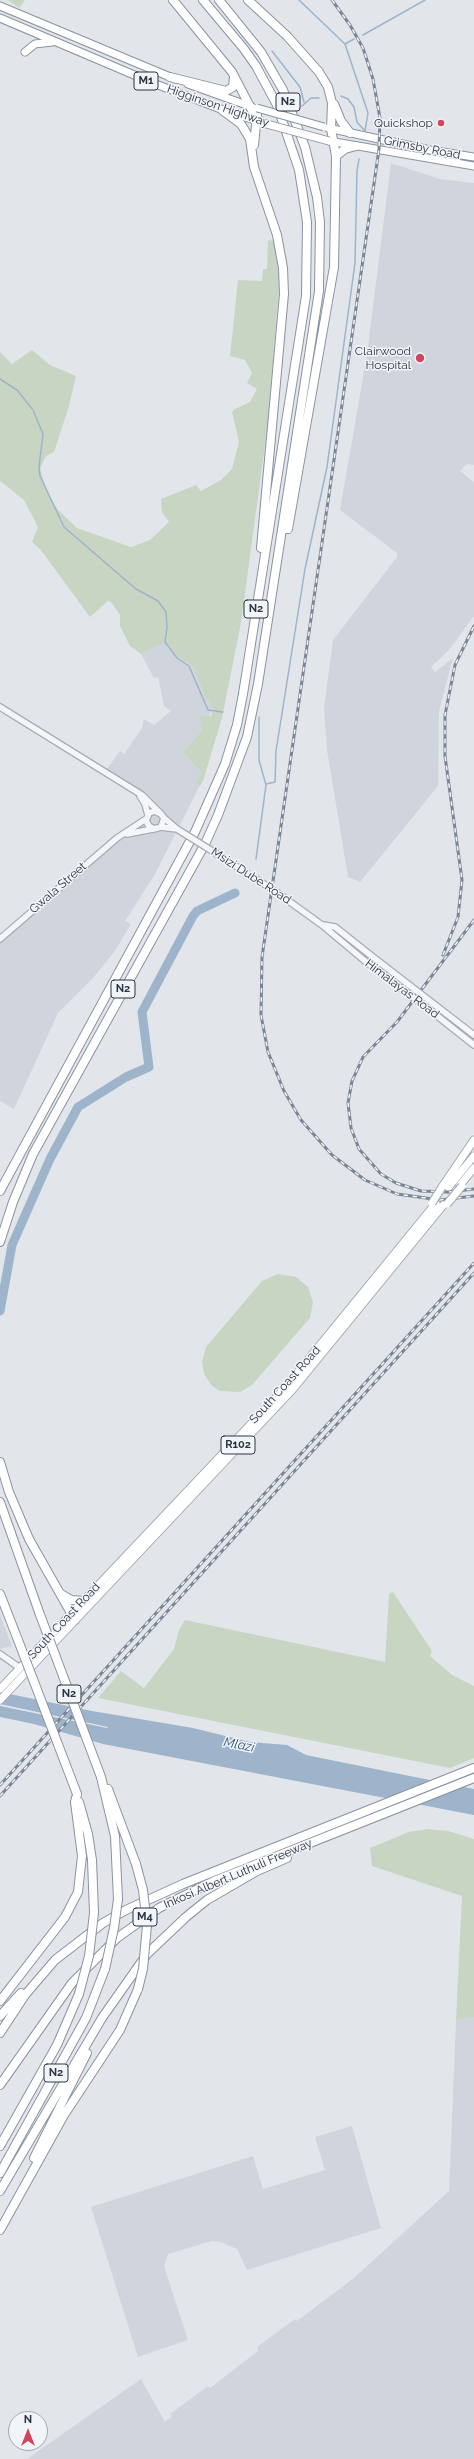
<!DOCTYPE html>
<html>
<head>
<meta charset="utf-8">
<style>
  body { margin:0 }
  #map { position:relative; width:474px; height:2459px; overflow:hidden; background:#e2e6eb; font-family:Raleway,sans-serif }
  canvas { display:block }
  .north { position:absolute; left:8px; top:2411px; width:40px; height:40px; box-sizing:border-box; background:#f2f5f8; border:1px solid #a2a8b0; border-radius:50%; rotate:0deg; font-size:11px; font-weight:700; line-height:16px; text-align:center; color:#2a3443 }
  .north::after { content:''; display:block; margin:auto; width:14px; height:18px; background:#d1465e; clip-path:polygon(50% 0,100% 100%,50% 72%,0 100%) }
</style>
</head>
<body>
<div id="map">
<canvas width="474" height="2459"></canvas>
<div class="north">N</div>
</div>
<script>
const g = document.querySelector('canvas').getContext('2d');
g.lineJoin = 'round';
function fill(path, color) { g.fillStyle = color; g.fill(path, 'evenodd'); }
const toPath = rows => new Path2D(rows.map(r => 'M' + r).join(''));
function stroke(path, color, width, dash) { g.strokeStyle = color; g.lineWidth = width; g.lineCap = dash ? 'butt' : 'round'; g.setLineDash(dash || []); g.stroke(path); }
function drawText(font, color, halo, rows, align = 'center') {
  g.font = font + ' Raleway,sans-serif'; g.lineWidth = 3; g.setLineDash([]); g.textBaseline = 'middle'; g.strokeStyle = halo; g.fillStyle = color; for (const [text, x, y, turn = 0] of rows) {
    g.save(); g.translate(x, y); g.rotate((+turn || 0) * Math.PI / 180); g.textAlign = isNaN(turn) ? turn : align; if (halo) g.strokeText(text, 0, 0); g.fillText(text, 0, 0); g.restore();
  }
}
fill(toPath([
  [391,163,440,179,474,183,474,465,467,464,460,471,474,482,474,616,449,650,431,667,435,672,453,658,439,711,438,786,360,882,348,877,327,750,324,708,333,640,397,557,397,553,340,510,367,354],
  [166,642,178,657,194,667,204,696,213,708,202,730,183,752,203,773,195,783,199,787,154,876,125,921,131,924,115,951,93,978,58,1013,14,1109,0,1101,0,939,95,857,147,819,140,796,104,773,120,751,124,754,142,728,144,719,154,725,171,711,164,706,158,677,154,678,141,654],
  [0,1614,12,1646,0,1649],
  [474,2017,474,2459,27,2459,141,2379,165,2422,172,2416,170,2414,208,2386,210,2388,258,2351,257,2347,295,2319,297,2321,354,2278,449,2191,456,2020],
  [352,2126,381,2228,247,2270,237,2249,221,2242,212,2241,168,2254,164,2266,188,2340,138,2357,91,2207,253,2156,263,2189,325,2170,315,2137]
]), '#d0d5dd');
fill(toPath([
  [8,0,25,0,19,8],
  [268,240,274,241,280,276,268,423,241,623,222,718,203,781,199,787,195,783,202,773,183,752,202,730,199,716,211,716,213,708,204,696,194,667,178,657,166,642,141,654,130,646,120,626,120,615,111,602,108,601,90,617,40,549,32,542,38,527,24,500,0,481,0,352,12,364,32,350,50,365,76,376,69,406,54,452,46,456,40,469,48,494,58,510,77,528,131,547,150,540,169,522,162,512,161,499,196,485,201,491,221,480,232,469,239,442,232,412,235,409,250,402,257,389,247,383,252,373,245,360,230,356,238,280,262,281,263,269,267,269],
  [278,1274,296,1277,308,1287,313,1302,310,1318,252,1385,240,1392,220,1391,212,1386,204,1374,202,1361,206,1347,262,1281],
  [393,1592,432,1651,430,1656,452,1675,474,1686,474,1758,450,1768,98,1698,121,1671,144,1688,174,1649,179,1630,185,1620,385,1662,389,1594],
  [428,1829,448,1831,474,1839,474,2017,456,2020,462,1896,372,1866,370,1848,409,1832]
]), '#c8d5c3');
fill(toPath([
  [0,1692,92,1711,193,1728,250,1742,287,1745,306,1755,474,1789,474,1815,103,1744,34,1724,0,1717,0,1706,107,1728,108,1727,0,1704]
]), '#9db4cb');
stroke(toPath([
  [299,0,345,44,368,113,365,131],
  [363,35,425,0],
  [345,44,354,39],
  [272,51,300,87,304,102],
  [341,96,348,99,354,107,357,122,365,131],
  [302,106,311,98,319,98],
  [0,379,17,390,33,410,43,434,39,467,40,476,64,527,136,589,158,601,166,612,167,627,165,642,177,658,189,666,208,710,223,712],
  [266,784,275,782,276,751,305,569,327,467,355,263,357,171,359,159],
  [256,859,266,785,259,760,259,717]
]), '#9db4cb', 1.5);
stroke(toPath([
  [0,1311,12,1245,50,1159,78,1107,126,1077,149,1067,142,1012,193,916,197,911,235,893]
]), '#9db4cb', 9);
const tertiary = toPath([
  [0,707,142,795,161,814],
  [140,796,145,804,148,815],
  [164,818,177,829],
  [161,827,177,829],
  [127,834,158,828,161,827,164,818,161,814,155,811,149,813,146,821,149,826,154,829],
  [217,854,267,886],
  [279,894,322,925,365,961],
  [323,925,335,927,369,954],
  [0,939,117,838,146,819],
  [435,1005,474,1035],
  [431,1011,474,1045],
  [0,1654,20,1668]
]);
const primary = toPath([
  [460,1185,474,1168],
  [442,1187,474,1140],
  [447,1189,474,1156],
  [0,1689,285,1388,436,1203],
  [0,1700,293,1389,445,1203]
]);
const trunk = toPath([
  [0,6,175,79],
  [0,18,153,83,231,113,262,122],
  [25,52,35,44,52,42],
  [188,84,252,107],
  [328,128,430,150,474,157],
  [329,141,474,166]
]);
const motorway = toPath([
  [173,0,232,72,256,118,263,123],
  [248,0,287,36,319,72,328,87,332,103,331,129,336,156,334,267,288,529],
  [170,77,226,91,233,87,234,77],
  [334,104,341,121,350,133],
  [222,110,241,124,250,139,254,167,277,235,283,268,284,294,261,548],
  [254,145,257,115],
  [336,156,345,149,356,146],
  [0,1191,195,832,225,764,237,725,243,694,306,296,307,222,299,170,277,105,256,66,244,49,203,0],
  [0,1242,13,1202,33,1154,205,844,218,815,247,737,258,684,319,291,320,222,317,197,305,147,283,90,261,52,219,0],
  [0,1462,9,1492,29,1539,75,1620],
  [0,1502,39,1612],
  [0,1594,18,1640],
  [61,1594,71,1600,84,1601],
  [101,1777,115,1836,118,1899],
  [108,1789,136,1864],
  [79,1802,88,1834,92,1860,94,1913],
  [0,2001,65,1917,78,1892,82,1856,75,1802,77,1794],
  [0,2016,21,1993],
  [0,2033,25,1995,55,1960,103,1923,126,1910,183,1884,474,1768],
  [0,2085,72,1983,117,1938,159,1908,214,1881,474,1778],
  [0,2146,57,2045,79,1994],
  [34,2158,87,2053],
  [0,2173,86,2018,105,1969],
  [0,2191,102,2018,147,1954,186,1917,207,1900,257,1871,287,1858],
  [0,2230,64,2115,120,2030,138,1989]
]);
stroke(tertiary, '#a7adb5', 8);
stroke(primary, '#a1aab7', 9);
stroke(trunk, '#8993a2', 9);
stroke(motorway, '#8993a2', 10);
stroke(tertiary, '#f5f6f9', 5.5);
stroke(primary, '#fff', 7);
stroke(trunk, '#fff', 7);
stroke(motorway, '#fff', 8);
const rail = toPath([
  [332,0,350,25,363,48,373,79,380,118,379,149,262,957,261,1015,268,1052,284,1091,301,1120,332,1155,365,1180,397,1194,440,1200,474,1196],
  [474,920,397,1022,363,1057,352,1081,348,1103,351,1128,359,1149,381,1174,396,1183,421,1191,449,1192,474,1189],
  [443,955,458,917,462,880,445,756,445,715,455,665,474,626],
  [0,1785,474,1263],
  [0,1796,474,1273]
]);
stroke(rail, '#7b8595', 3);
stroke(rail, '#f2f5f8', 1.5, [4.5]);
const tertiaryBridge = toPath([
  [177,829,217,854],
  [267,886,279,894],
  [369,954,435,1005],
  [365,961,431,1011]
]);
const primaryBridge = toPath([
  [432,1203,442,1187],
  [447,1204,462,1186]
]);
const trunkBridge = toPath([
  [257,108,324,127],
  [263,123,329,141]
]);
const motorwayBridge = toPath([
  [39,1612,101,1777],
  [18,1640,77,1794],
  [136,1864,143,1890,147,1925,143,1969,138,1989],
  [105,1969,114,1928,118,1899],
  [79,1994,89,1956,94,1913]
]);
stroke(tertiaryBridge, '#a7adb5', 8, []);
stroke(primaryBridge, '#a1aab7', 9, []);
stroke(trunkBridge, '#8993a2', 9, []);
stroke(motorwayBridge, '#8993a2', 10, []);
stroke(tertiaryBridge, '#f5f6f9', 5.5);
stroke(primaryBridge, '#fff', 7);
stroke(trunkBridge, '#fff', 7);
stroke(motorwayBridge, '#fff', 8);
for (const [x, y, r, color] of [
  [441,123,4,"#d1465e"],
  [420,358,5,"#d1465e"]
]) { const dot = new Path2D(); dot.arc(x, y, r, 0, 2 * Math.PI); g.fillStyle = color; g.fill(dot); stroke(dot, '#f2f5f8', 1.5); }
for (const [x, y, w] of [
  [146,81,24],
  [288,102,24],
  [256,609,24],
  [123,989,24],
  [238,1445,34],
  [69,1694,24],
  [145,1917,24],
  [56,2073,24]
]) { const box = new Path2D(); box.roundRect(x - w / 2, y - 9, w, 18, 3); g.fillStyle = '#f2f5f8'; g.fill(box); stroke(box, '#2a3443', 1); }
drawText('bold 11px', '#2a3443', null, [
  ["M1",146,81],
  ["N2",288,102],
  ["N2",256,609],
  ["N2",123,989],
  ["R102",238,1445],
  ["N2",69,1694],
  ["M4",145,1917],
  ["N2",56,2073]
]);
drawText('12px', '#2a3443', '#f2f5f8', [
  ["Higginson Highway",218,106,19],
  ["Grimsby Road",422,148,11],
  ["Msizi Dube Road",251,876,33],
  ["Gwala Street",58,888,-41],
  ["Himalayas Road",402,989,37],
  ["South Coast Road",285,1385,-48],
  ["South Coast Road",64,1621,-47],
  ["Inkosi Albert Luthuli Freeway",238,1874,-23]
]);
drawText('12px', '#2a3443', '#f2f5f8', [
  ["Quickshop",433,123],
  ["Clairwood",411,351],
  ["Hospital",411,365]
], 'right');
drawText('italic 13px', '#335378', '#f2f5f8', [
  ["Mlazi",239,1745,11]
]);
</script>
</body>
</html>
